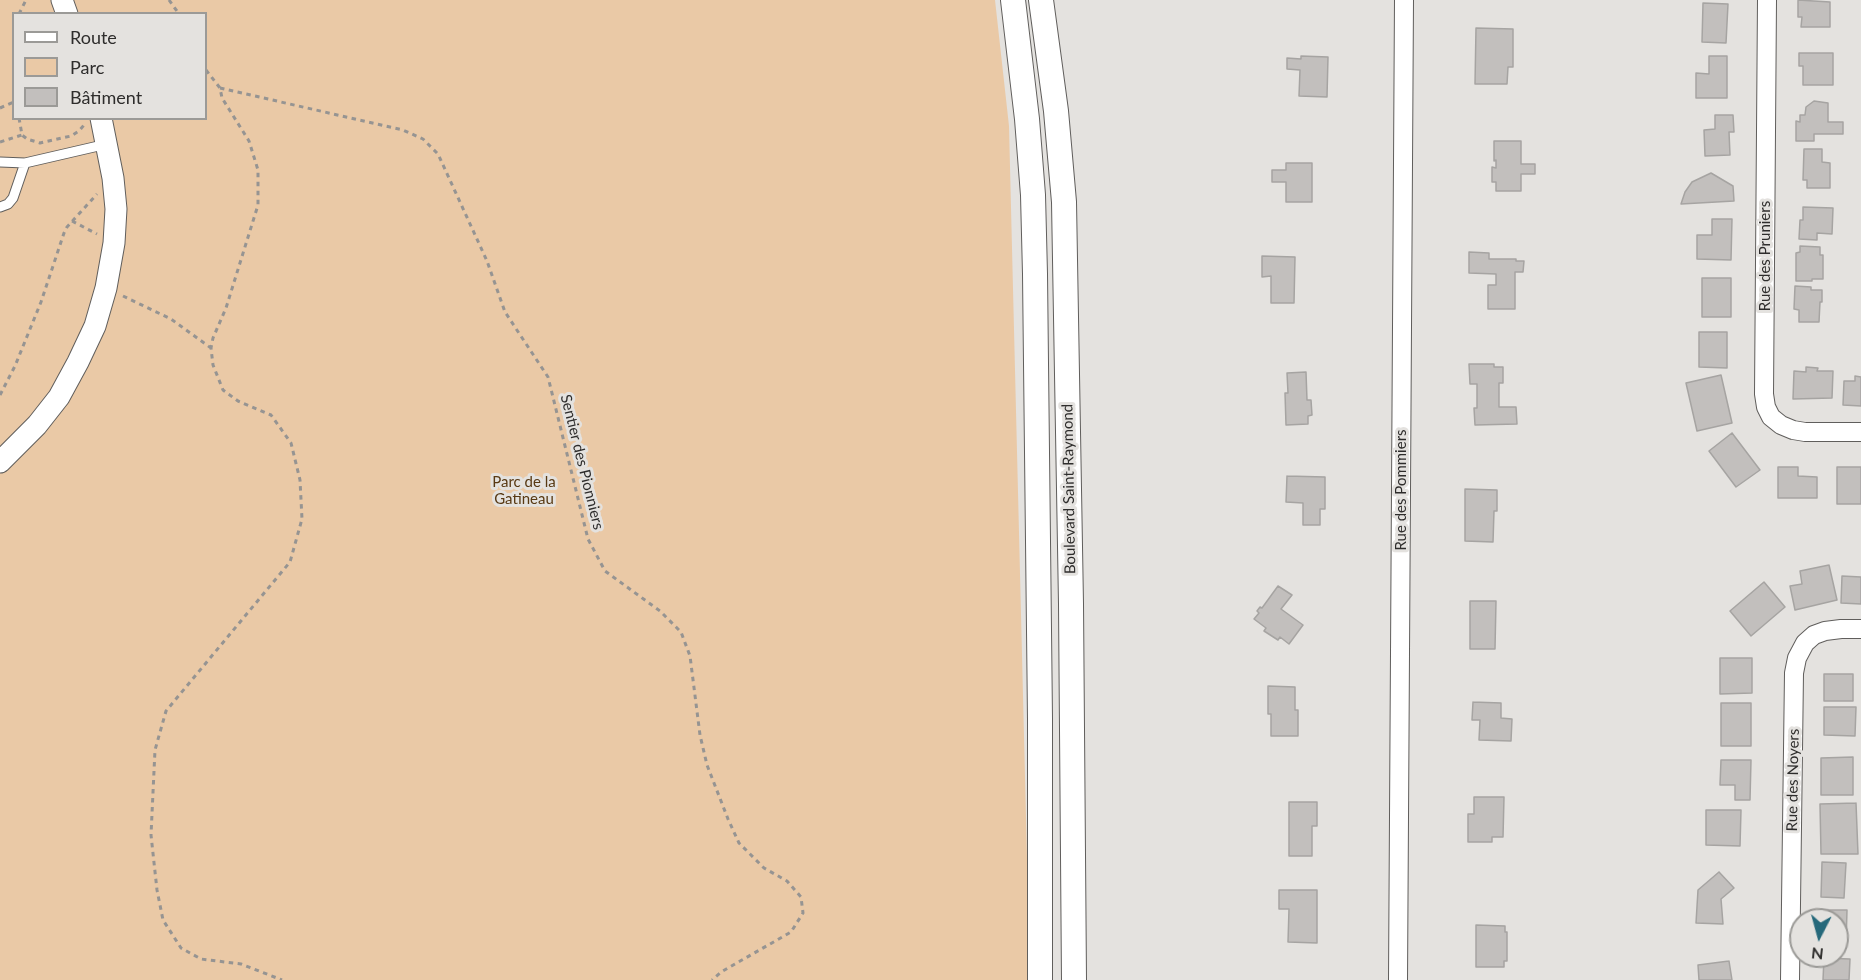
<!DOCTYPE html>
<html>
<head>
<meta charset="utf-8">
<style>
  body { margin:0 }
  #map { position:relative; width:1861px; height:980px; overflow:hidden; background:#e4e2df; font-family:Lato,sans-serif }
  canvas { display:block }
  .legend { position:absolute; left:12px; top:12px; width:195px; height:108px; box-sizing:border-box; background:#e4e2df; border:2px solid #9b9a97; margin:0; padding:8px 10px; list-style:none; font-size:18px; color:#2e2d2c }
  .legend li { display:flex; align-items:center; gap:12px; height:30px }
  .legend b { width:30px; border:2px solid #9b9a97 }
  .north { position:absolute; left:1789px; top:908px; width:60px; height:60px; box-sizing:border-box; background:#e4e2df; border:2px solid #9b9a97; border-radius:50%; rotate:186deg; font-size:16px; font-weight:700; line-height:24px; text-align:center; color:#2e2d2c }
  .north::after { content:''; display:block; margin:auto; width:21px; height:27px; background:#26697b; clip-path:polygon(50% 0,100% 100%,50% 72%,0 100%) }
</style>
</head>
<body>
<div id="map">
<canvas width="1861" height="980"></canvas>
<ul class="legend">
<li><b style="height:8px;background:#fff"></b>Route</li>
<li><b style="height:16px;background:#eac9a6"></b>Parc</li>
<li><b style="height:16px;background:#c2bfbd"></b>Bâtiment</li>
</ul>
<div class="north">N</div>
</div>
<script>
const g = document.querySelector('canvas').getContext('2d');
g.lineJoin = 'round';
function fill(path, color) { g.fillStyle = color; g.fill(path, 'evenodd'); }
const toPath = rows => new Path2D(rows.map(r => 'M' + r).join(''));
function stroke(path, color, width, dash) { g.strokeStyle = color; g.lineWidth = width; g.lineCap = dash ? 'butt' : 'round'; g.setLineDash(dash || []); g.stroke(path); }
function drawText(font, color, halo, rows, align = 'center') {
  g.font = font + ' Lato,sans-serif'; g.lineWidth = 6; g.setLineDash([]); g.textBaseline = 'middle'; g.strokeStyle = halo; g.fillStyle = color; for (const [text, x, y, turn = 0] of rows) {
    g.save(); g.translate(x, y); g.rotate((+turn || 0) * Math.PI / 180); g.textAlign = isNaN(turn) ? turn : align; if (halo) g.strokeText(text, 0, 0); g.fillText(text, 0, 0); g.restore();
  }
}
fill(toPath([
  [0,0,995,0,1009,126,1030,980,0,980],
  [14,14,206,14,206,118,14,118]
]), '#eac9a6');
const building = toPath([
  [1798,0,1830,2,1830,27,1801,27,1802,17,1798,17,1798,0],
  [1703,3,1728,4,1726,43,1702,42,1703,3],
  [1476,28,1513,29,1513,67,1508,67,1507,84,1475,84,1476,28],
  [1799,53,1833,53,1833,85,1803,85,1803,66,1799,66,1799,53],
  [1301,56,1328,57,1327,97,1299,96,1300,70,1287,69,1287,58,1301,59,1301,56],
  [1709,56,1727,56,1727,98,1696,98,1696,73,1709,74,1709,56],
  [1814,101,1828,103,1828,122,1843,122,1843,134,1814,134,1814,141,1796,141,1796,121,1800,122,1800,115,1805,115,1806,107,1814,101],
  [1715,115,1733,115,1734,132,1729,132,1730,155,1705,156,1704,130,1715,129,1715,115],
  [1494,141,1521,141,1521,164,1535,164,1535,174,1521,174,1521,191,1496,191,1496,182,1492,182,1492,167,1496,168,1496,160,1494,161,1494,141],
  [1804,149,1822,149,1822,162,1830,163,1830,188,1807,188,1807,180,1803,180,1804,149],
  [1286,163,1312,163,1312,202,1286,202,1286,182,1272,182,1272,170,1286,170,1286,163],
  [1711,173,1733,186,1734,201,1681,204,1685,192,1692,182,1711,173],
  [1803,207,1833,208,1832,234,1817,233,1817,240,1799,239,1800,220,1803,220,1803,207],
  [1712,219,1732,219,1731,260,1697,259,1697,235,1712,235,1712,219],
  [1800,246,1820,247,1820,255,1823,255,1823,279,1812,279,1812,281,1796,281,1796,253,1800,252,1800,246],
  [1469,252,1489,253,1489,259,1516,259,1516,261,1524,261,1523,272,1515,272,1515,309,1488,309,1488,285,1496,285,1496,274,1469,273,1469,252],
  [1262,256,1295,257,1294,303,1271,303,1271,276,1262,277,1262,256],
  [1702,278,1731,278,1731,317,1702,317,1702,278],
  [1795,286,1811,287,1811,290,1822,290,1822,302,1820,302,1819,322,1799,322,1799,310,1794,309,1795,286],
  [1699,332,1727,332,1727,368,1699,367,1699,332],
  [1469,364,1494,364,1494,367,1503,367,1503,383,1499,383,1499,407,1516,407,1517,424,1475,425,1474,408,1477,408,1477,384,1470,384,1469,364],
  [1806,367,1818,368,1817,371,1833,371,1832,398,1793,399,1794,371,1806,372,1806,367],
  [1306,372,1307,400,1311,400,1312,415,1308,416,1308,424,1286,425,1285,393,1288,393,1287,373,1306,372],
  [1721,375,1732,423,1697,431,1686,383,1721,375],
  [1855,376,1861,377,1861,406,1843,405,1844,381,1855,381,1855,376],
  [1732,433,1760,470,1736,487,1709,451,1732,433],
  [1778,467,1798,467,1798,476,1817,477,1817,498,1778,498,1778,467],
  [1837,467,1861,467,1861,504,1837,504,1837,467],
  [1287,476,1325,477,1325,509,1320,509,1320,525,1303,525,1303,503,1286,502,1287,476],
  [1465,489,1497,490,1497,511,1494,511,1493,542,1465,541,1465,489],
  [1829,565,1837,600,1795,610,1790,586,1802,584,1800,571,1829,565],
  [1842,576,1861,577,1861,604,1841,603,1842,576],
  [1764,582,1785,607,1751,636,1730,611,1764,582],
  [1278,586,1292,595,1281,609,1303,625,1289,644,1280,637,1278,640,1264,631,1266,628,1254,619,1259,613,1257,611,1260,607,1262,608,1278,586],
  [1470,601,1496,601,1495,649,1470,649,1470,601],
  [1720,658,1752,658,1752,693,1720,694,1720,658],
  [1824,674,1853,674,1853,701,1824,701,1824,674],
  [1268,686,1295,687,1295,710,1298,710,1298,736,1271,736,1271,714,1268,714,1268,686],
  [1473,702,1501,703,1501,718,1512,719,1511,741,1479,740,1480,720,1472,720,1473,702],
  [1721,703,1751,703,1751,746,1721,746,1721,703],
  [1824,707,1856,707,1855,736,1824,735,1824,707],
  [1853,757,1853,795,1821,795,1821,758,1853,757],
  [1721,760,1751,760,1750,800,1735,800,1735,785,1720,785,1721,760],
  [1474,797,1504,797,1503,837,1492,837,1492,842,1468,842,1468,814,1474,814,1474,797],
  [1289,802,1317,802,1317,826,1312,826,1312,856,1289,856,1289,802],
  [1856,803,1858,854,1821,854,1820,804,1856,803],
  [1706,810,1741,810,1740,846,1706,845,1706,810],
  [1822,862,1846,863,1844,898,1821,897,1822,862],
  [1719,872,1734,888,1721,899,1723,924,1696,923,1698,890,1719,872],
  [1279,890,1317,890,1317,943,1288,942,1289,909,1279,909,1279,890],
  [1818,910,1847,910,1846,945,1837,944,1837,920,1818,920,1818,910],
  [1476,925,1505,926,1505,932,1507,932,1507,961,1504,961,1504,967,1476,967,1476,925],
  [1824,958,1850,959,1849,980,1823,980,1824,958],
  [1729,961,1732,980,1699,980,1698,965,1729,961]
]);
fill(building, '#c2bfbd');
stroke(building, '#a6a4a2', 1.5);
const service = toPath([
  [0,162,25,163,13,198,8,204,0,207],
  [25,163,107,144]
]);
const minor = toPath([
  [1767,0,1764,394,1766,407,1771,417,1781,425,1793,430,1805,432,1861,432],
  [1398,980,1404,0],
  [1790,980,1794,673,1797,658,1805,643,1814,635,1825,631,1841,629,1861,629]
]);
const tertiary = toPath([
  [62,0,67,14],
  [0,462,37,425,59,397,78,362,95,326,106,288,114,243,116,209,113,178,101,118]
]);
const secondary = toPath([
  [1013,0,1027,119,1033,195,1035,274,1040,719,1040,980],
  [1041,0,1056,111,1064,202,1071,604,1074,980]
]);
stroke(service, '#605e5c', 11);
stroke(minor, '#605e5c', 20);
stroke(tertiary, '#605e5c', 23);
stroke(secondary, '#605e5c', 26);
stroke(toPath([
  [169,0,179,14],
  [19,14,26,0],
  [206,70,220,88,222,98,249,141,258,170,258,205,226,308,213,338,211,348,213,365,223,390,238,401,271,415,291,443,300,480,302,519,290,562,166,711,155,750,151,835,157,890,163,920,181,948,201,959,241,964,282,980],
  [220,88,403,130,423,139,438,154,487,261,505,312,548,377,588,539,605,571,660,611,681,632,690,656,700,735,707,765,728,819,739,843,764,868,787,881,801,897,803,913,791,932,721,972,712,980],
  [0,108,14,102],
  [19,118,22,135,27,139,40,143,71,136,79,131,84,125],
  [0,142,22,135],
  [72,221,97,234],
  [123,296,171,319,211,348],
  [0,395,15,366,41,302,64,233,67,227,97,194]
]), '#969492', 3, [4.5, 4.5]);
stroke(service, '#fff', 9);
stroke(minor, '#fff', 18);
stroke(tertiary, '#fff', 21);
stroke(secondary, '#fff', 24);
drawText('15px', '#2e2d2c', '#e4e2df', [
  ["Rue des Pruniers",1765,256,-90],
  ["Sentier des Pionniers",582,462,76],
  ["Boulevard Saint-Raymond",1069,489,-91],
  ["Rue des Pommiers",1401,490,-90],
  ["Rue des Noyers",1793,780,-89]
]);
drawText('15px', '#583913', '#e4e2df', [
  ["Parc de la",524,482],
  ["Gatineau",524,499]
]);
</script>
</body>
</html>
